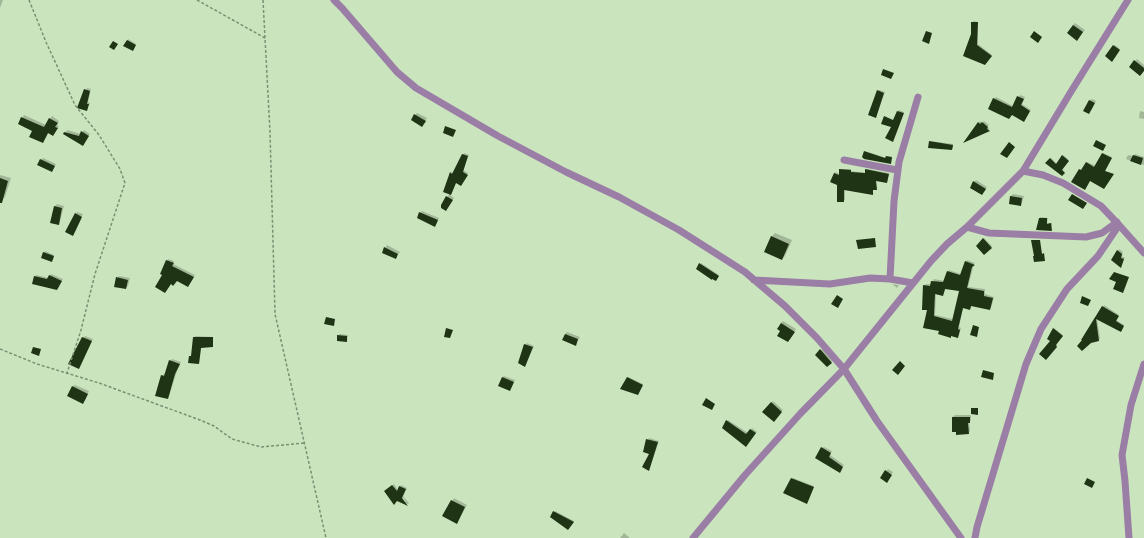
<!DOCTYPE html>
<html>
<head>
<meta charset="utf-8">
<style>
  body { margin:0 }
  canvas { display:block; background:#cae5be }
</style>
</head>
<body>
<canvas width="1144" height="538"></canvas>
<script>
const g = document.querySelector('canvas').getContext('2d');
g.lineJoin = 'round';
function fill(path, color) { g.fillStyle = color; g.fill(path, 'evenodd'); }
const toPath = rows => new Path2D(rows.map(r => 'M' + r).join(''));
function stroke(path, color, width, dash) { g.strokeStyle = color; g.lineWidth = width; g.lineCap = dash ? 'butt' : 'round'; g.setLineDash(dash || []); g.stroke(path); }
fill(toPath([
  [0,0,3,0,0,8],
  [973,21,978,22,978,44,992,55,985,64,972,34],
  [1075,23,1085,30,1079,37,1073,25],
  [128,39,136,44,133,49,125,46],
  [1115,45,1120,49,1112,60,1106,56],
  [1137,59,1144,65,1144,70,1130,66],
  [87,88,91,89,88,102,90,103,87,110,78,107,81,98],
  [879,90,885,92,876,117,877,91],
  [1020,95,1025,97,1022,104,1031,110,1025,120,1012,114,994,99,996,97,1013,106],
  [1092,99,1096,101,1091,111,1090,100],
  [899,110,904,112,894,139,898,120,886,116,894,119],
  [1140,111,1144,112,1144,119,1139,118],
  [417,113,427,118,424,123,412,119],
  [24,115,46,125,52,116,59,121,57,125,59,126,53,135,49,132,43,142,34,130,19,123],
  [980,121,982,123,984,121,989,125,987,127,990,129,966,140],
  [67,130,81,134,84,130,90,134,83,144,65,134],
  [930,141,953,144,953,148,952,149],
  [865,151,886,158,887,157,892,158,891,162],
  [464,153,469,155,463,170,468,173,461,185,456,182,452,192,450,195,454,198,446,210,442,205,450,193,451,173,452,172,453,173],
  [1103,153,1112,157,1105,171,1113,174,1104,188,1090,180,1072,182,1081,169,1082,170,1087,162,1096,166],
  [1135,154,1144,157,1144,165,1126,159,1128,155,1133,156],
  [1063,155,1069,160,1062,169,1065,172,1062,175,1046,163,1051,158,1057,164],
  [43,158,56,164,52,171,41,160],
  [841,169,851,169,851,171,866,173,867,169,889,173,887,182,876,180,877,188,873,189,872,194,845,189,845,200,838,201,838,184,831,181,835,172,840,174],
  [0,175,11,178,5,197,2,200,0,199],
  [976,180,987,187,984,192,974,182],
  [1013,194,1024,196,1022,203,1020,205,1010,203,1011,196],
  [57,204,64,206,60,221,58,223,55,206],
  [422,211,439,218,437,223,435,225,420,213],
  [77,212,83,214,75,232,76,214],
  [1040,217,1048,218,1047,223,1052,223,1051,230,1040,218],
  [775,233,792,240,785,256,782,259,765,251,772,236],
  [984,238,992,246,984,254,977,246],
  [387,245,400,252,395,258,383,252],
  [1119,249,1123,252,1122,257,1125,257,1121,266,1118,251],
  [45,251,54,255,53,260,42,257],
  [168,259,174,261,173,264,195,275,188,286,161,273],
  [967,260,975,263,974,264,968,287,985,289,985,294,994,297,991,308,990,309,972,305,970,309,963,308,959,327,961,328,959,335,957,337,952,335,950,337,940,331,928,309,924,286,926,284,932,284,934,279,945,281,949,270,961,274],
  [946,288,960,291,953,319,935,315,936,293,943,295],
  [701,263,719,275,717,279,697,269],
  [51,274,63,279,58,288,35,277,36,275,49,278],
  [119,276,130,278,128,286,126,288,117,278],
  [892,284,899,285,897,288],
  [1104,305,1119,315,1116,320,1124,325,1121,330,1097,318,1100,339,1091,342,1083,340],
  [783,321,796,329,789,339,782,330,781,323],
  [1054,328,1063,335,1056,344,1057,345,1046,359,1052,341,1048,338],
  [567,332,580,337,576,344,565,334],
  [339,334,348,335,347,341,338,340],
  [85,336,93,339,79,368,83,338],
  [195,336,213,337,212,346,201,347,199,363,190,357,193,356],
  [527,343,534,346,525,366,525,345],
  [823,348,833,360,827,366,816,355],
  [172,359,181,362,177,371,169,396,167,398,162,375,165,374,170,361],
  [504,376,515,380,510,390,502,378],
  [628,377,643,384,637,394,627,378],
  [75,385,89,391,85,401,73,386],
  [773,401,783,410,774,421,764,412],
  [955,415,971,415,971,420,969,422,970,431,968,433,953,417],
  [728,420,748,433,752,428,757,432,747,444,727,421],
  [649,438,659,441,649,470,651,453,644,451],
  [824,447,832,451,830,455,844,465,840,471,822,448],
  [888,469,893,472,888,480,881,478],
  [793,478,814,486,808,501,792,479],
  [394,484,398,490,401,485,407,488,403,496,409,503,408,504,397,500,386,490],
  [400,493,406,502,404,502],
  [454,498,467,505,457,523,443,516],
  [555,511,574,521,568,529,551,517],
  [624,533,630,538,620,538]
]), '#0003');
fill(toPath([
  [971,22,978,22,977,45,992,56,985,65,963,56,971,34],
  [1073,25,1083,32,1077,41,1067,33],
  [926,31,932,33,929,44,922,41],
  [1034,31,1042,37,1038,43,1030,37],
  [127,40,136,45,133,51,123,46],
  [113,41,118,44,114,50,109,47],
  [1113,45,1120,50,1112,62,1105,56],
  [1134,60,1144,68,1144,71,1140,76,1129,67],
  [883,69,894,73,891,79,881,75],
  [84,89,90,91,87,104,89,104,87,111,77,108],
  [877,90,884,93,876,118,868,115],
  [1017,96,1024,99,1021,105,1030,111,1024,122,1012,115,1009,119,988,109,993,98,1012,107],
  [1089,100,1095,103,1089,114,1083,111],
  [897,111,904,113,893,142,885,138,891,127,881,124,884,116,893,120],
  [414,114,426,121,422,127,411,120],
  [21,117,44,127,49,118,58,123,55,127,58,128,53,136,48,133,43,143,29,137,32,131,18,124],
  [978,122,980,124,982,122,988,127,987,129,990,131,963,143],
  [445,126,456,130,453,137,443,133],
  [81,131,89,136,83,146,63,134,64,132,79,136],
  [1096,140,1106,145,1103,151,1093,146],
  [929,141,953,145,952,150,928,148],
  [1009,142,1015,147,1007,158,1000,154],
  [864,151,885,158,886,156,892,157,891,164,864,159,862,157],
  [1102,153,1112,158,1105,171,1114,174,1104,189,1090,181,1085,190,1071,182,1079,169,1081,170,1086,162,1094,167],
  [462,154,468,156,463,172,468,175,461,186,456,183,451,195,443,192,450,172,452,174],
  [1062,155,1069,161,1062,170,1065,173,1062,176,1045,163,1050,158,1056,164],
  [1133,155,1143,158,1141,165,1130,161],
  [40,159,55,166,52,172,37,165],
  [839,169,851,170,851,172,865,173,865,169,889,174,887,183,876,181,877,190,873,190,873,195,844,190,844,202,837,202,837,185,830,182,834,173,839,175],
  [0,178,8,181,2,203,0,203],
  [973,181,986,189,982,195,970,188],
  [1072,194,1087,203,1083,209,1068,200],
  [446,196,453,200,446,211,441,208,441,205],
  [1010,196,1022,198,1021,206,1009,204],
  [54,206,62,208,59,225,50,223],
  [419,212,438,220,435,227,417,218],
  [75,213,82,217,73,236,65,232],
  [1039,218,1047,218,1047,224,1051,223,1052,231,1036,230],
  [771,236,789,244,782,260,764,252],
  [875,238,876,247,858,249,856,240],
  [983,238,992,248,984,255,976,246],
  [1031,240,1040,240,1042,254,1044,253,1045,261,1034,262,1033,256,1034,256],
  [384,247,398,254,396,259,382,253],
  [1117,250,1122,254,1121,258,1124,259,1121,268,1111,260],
  [43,252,54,256,52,262,41,258],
  [166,260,174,263,172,266,194,277,188,287,177,281,173,286,171,284,165,293,155,287,162,275,160,274],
  [965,261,975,265,972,267,967,288,984,291,984,296,993,298,990,310,971,306,970,310,963,308,958,329,960,330,958,338,951,336,951,338,938,334,939,331,923,328,927,310,922,310,923,285,930,286,931,281,943,282,947,271,960,275],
  [945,289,959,291,952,321,934,316,935,294,943,296],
  [699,263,719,276,716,281,712,279,712,280,696,269],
  [1114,272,1129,277,1123,293,1113,289,1116,282,1109,279],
  [49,275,62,281,57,290,32,284,34,276,47,279],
  [116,277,128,280,126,289,114,287],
  [837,295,843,299,838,308,831,304],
  [1082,296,1091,300,1088,306,1080,303],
  [1102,306,1119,316,1116,321,1124,326,1121,332,1096,319,1099,341,1091,343,1082,351,1077,346,1082,340,1081,340],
  [326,317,335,319,334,326,324,324],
  [781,323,795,332,788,342,777,336,780,331,777,329],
  [973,325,979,327,977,337,970,335],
  [446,328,453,330,450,338,444,337],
  [1053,328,1063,336,1056,345,1057,347,1046,360,1039,354,1050,341,1047,339],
  [565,334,578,339,576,346,562,340],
  [337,335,347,336,347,342,337,341],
  [82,337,92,341,79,369,68,364],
  [193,337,213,337,213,347,201,348,199,364,188,363,189,356,191,356],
  [524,344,533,347,525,367,518,363],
  [33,347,41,349,39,356,31,353],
  [820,349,832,363,827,367,815,355],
  [169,360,180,364,175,374,168,399,155,396,161,375,164,376],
  [900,361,905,366,898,375,892,370],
  [983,370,994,373,993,380,981,377],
  [502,377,514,382,510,391,498,386],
  [627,377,643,385,638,395,620,389],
  [72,386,88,394,83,404,67,396],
  [706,398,715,404,712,410,702,405],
  [771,402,782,412,774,422,762,412],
  [971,408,978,408,978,415,971,414],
  [952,417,970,417,970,423,968,423,969,434,956,435,956,432,952,432],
  [726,420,746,434,750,429,756,433,746,447,722,428],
  [646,439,658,442,649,471,642,467,649,454,643,452],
  [821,447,831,453,829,457,843,467,840,473,815,458],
  [885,470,892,475,887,483,880,478],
  [791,478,814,487,807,504,783,493],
  [1087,478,1095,482,1092,488,1084,484],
  [392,485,397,491,399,486,406,489,402,498,408,506,397,501,394,505,384,491],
  [451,500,465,507,457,524,442,516],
  [553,511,574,522,568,530,550,517]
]), '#1f3414');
stroke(toPath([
  [29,0,46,42,75,105,99,135,120,169,125,183,95,274,81,330,67,373],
  [197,0,265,38],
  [263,0,270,132,275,314,326,538],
  [0,349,37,364,99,383,200,420,214,426,232,439,261,447,305,443]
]), '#7b8f73', 1.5, [3, 2]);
stroke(toPath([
  [334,0,342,8,397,72,416,88,498,136,566,172,619,197,679,230,745,272,785,306,817,338,844,369,877,421,961,538],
  [844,160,897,170],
  [1023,171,1043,175,1063,183,1101,206,1119,225,1144,253],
  [967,227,989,233,1086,237,1102,233,1117,222],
  [890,279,894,201,899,162,918,97],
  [754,280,830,284,870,278,890,279,913,283],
  [693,538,745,475,800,414,844,369,931,261,947,244,967,227,1023,171,1072,90,1128,0],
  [975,538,977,527,1026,364,1041,329,1067,289,1098,256,1119,225],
  [1129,538,1125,481,1122,455,1131,405,1144,364]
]), '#9b7ea6', 7);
</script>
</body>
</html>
